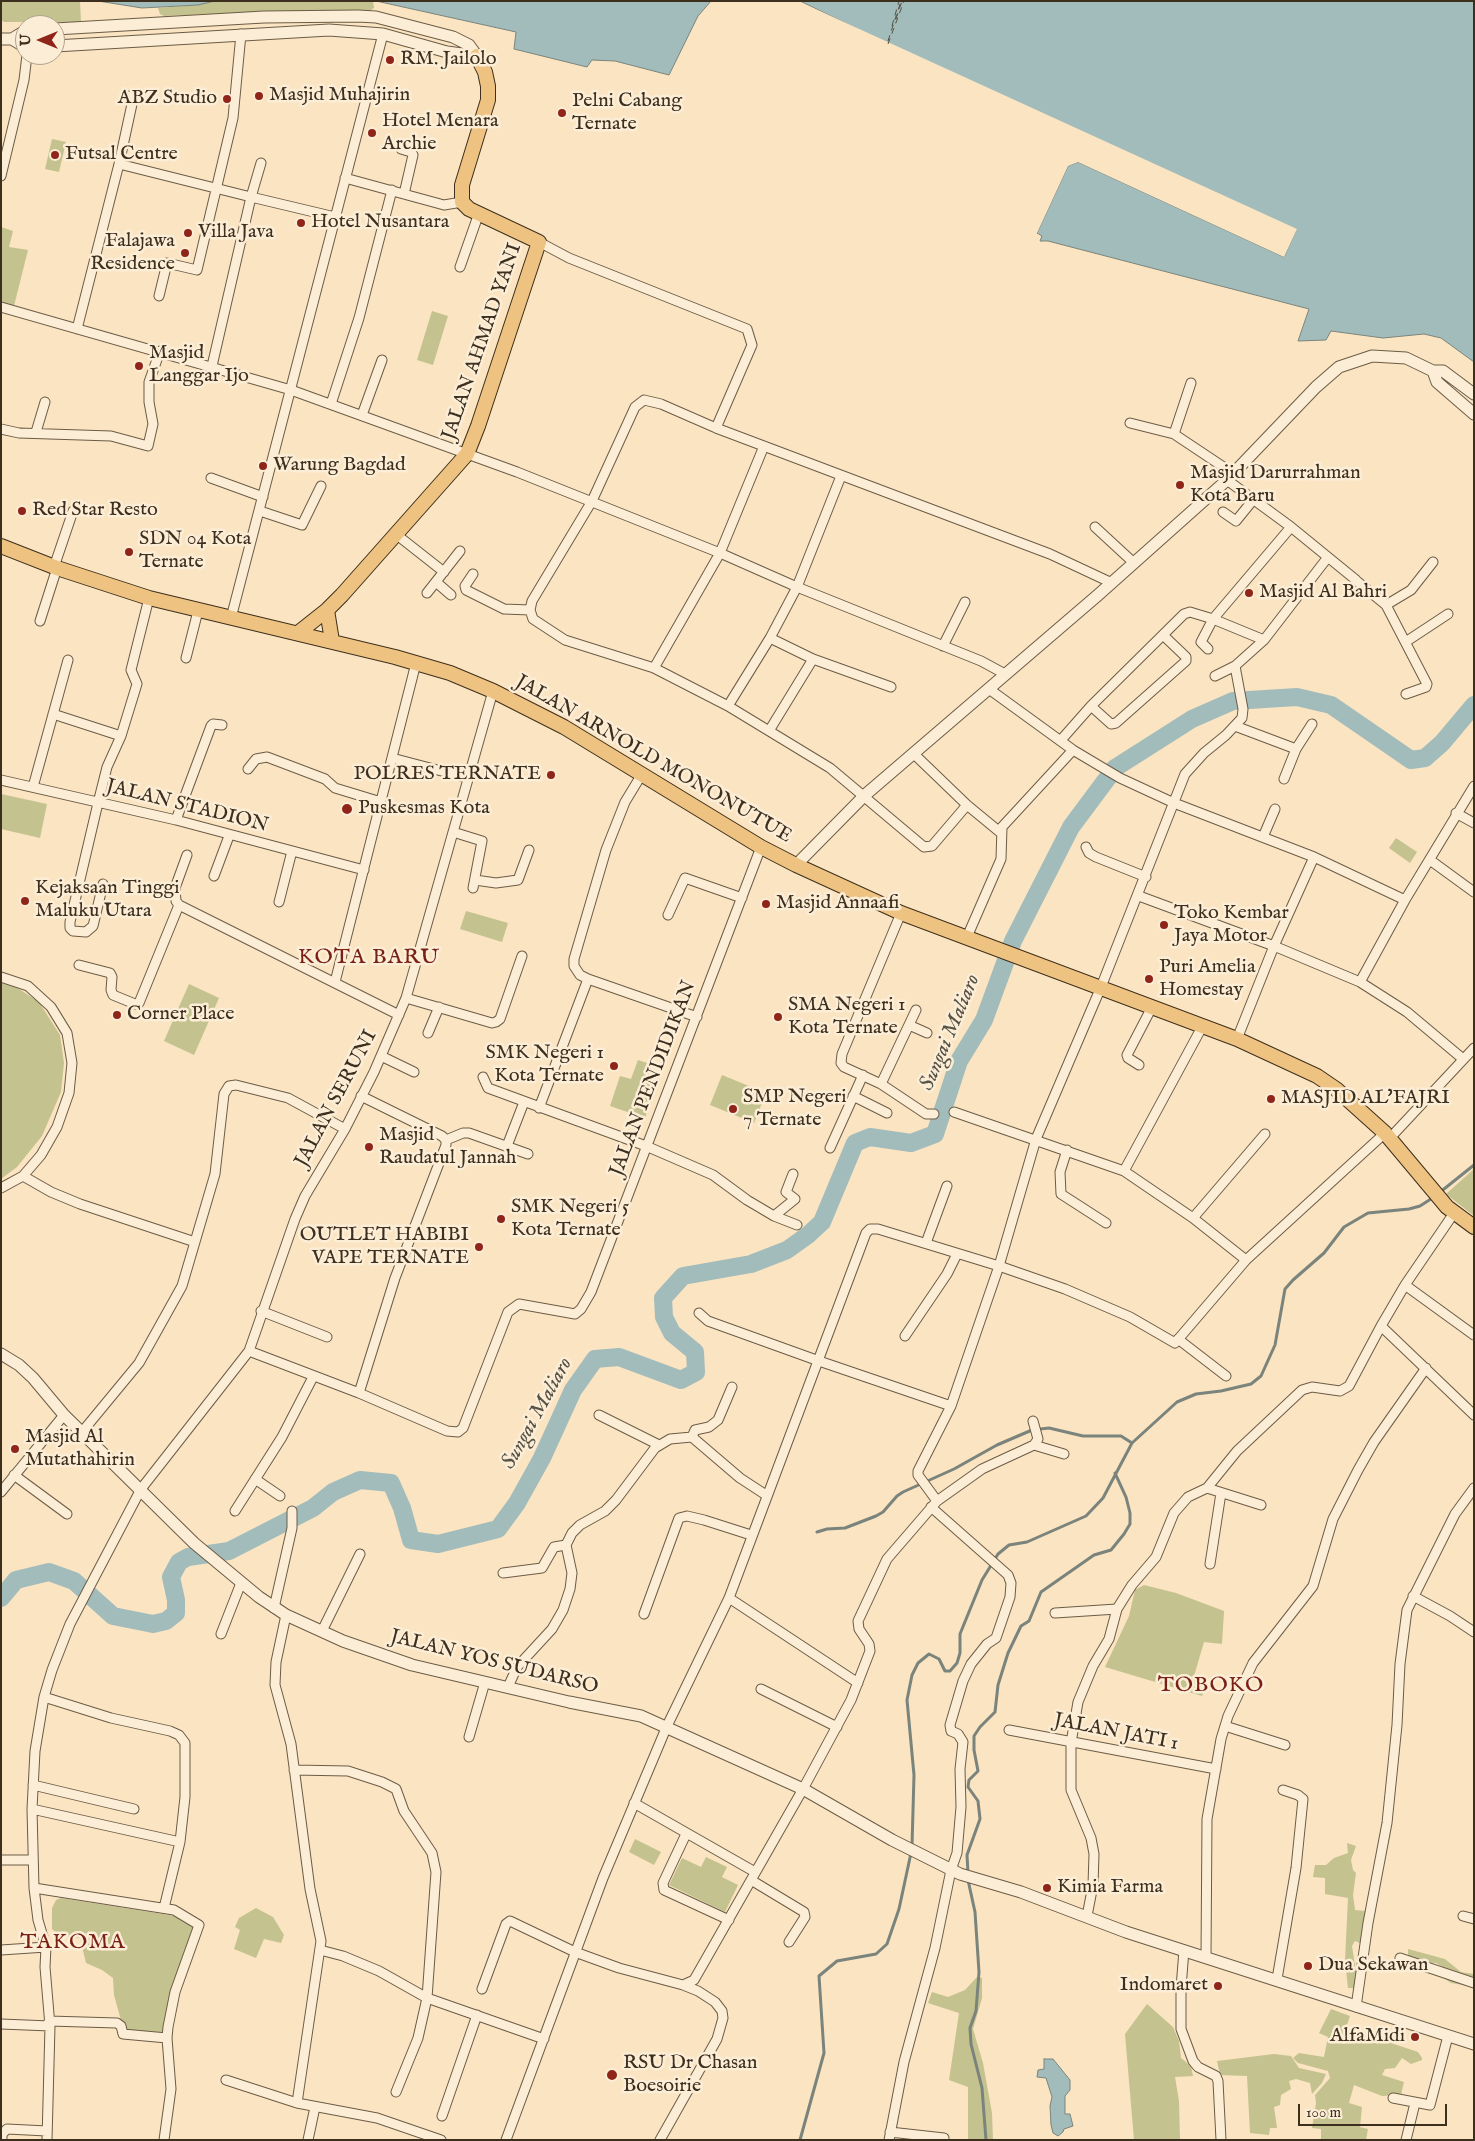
<!DOCTYPE html>
<html>
<head>
<meta charset="utf-8">
<style>
  body { margin:0 }
  #map { position:relative; width:1475px; height:2141px; overflow:hidden; background:#fbe4c1; font-family:"IM FELL English",serif }
  canvas { display:block }
  .frame { position:absolute; inset:0; border:2px solid #3d2f1d; pointer-events:none }
  .north { position:absolute; left:15px; top:15px; width:50px; height:50px; box-sizing:border-box; background:#fcedd7; border:1px solid #b0a18d; border-radius:50%; rotate:270deg; font-size:14px; font-weight:700; line-height:20px; text-align:center; color:#3d2f1d }
  .north::after { content:''; display:block; margin:auto; width:18px; height:22px; background:#8f2418; clip-path:polygon(50% 0,100% 100%,50% 72%,0 100%) }
  .scale { position:absolute; left:1298px; top:2104px; width:149px; height:22px; box-sizing:border-box; border:2px solid #3d2f1d; border-top:0; padding-left:6px; font-size:15px; line-height:18px; white-space:nowrap; color:#3d2f1d; -webkit-text-stroke:4px #fcedd7; paint-order:stroke }
</style>
</head>
<body>
<div id="map">
<canvas width="1475" height="2141"></canvas>
<div class="frame"></div>
<div class="north">U</div>
<div class="scale">100 m</div>
</div>
<script>
const g = document.querySelector('canvas').getContext('2d');
g.lineJoin = 'round';
function fill(path, color) { g.fillStyle = color; g.fill(path, 'evenodd'); }
const toPath = rows => new Path2D(rows.map(r => 'M' + r).join(''));
function stroke(path, color, width, dash) { g.strokeStyle = color; g.lineWidth = width; g.lineCap = dash ? 'butt' : 'round'; g.setLineDash(dash || []); g.stroke(path); }
function drawText(font, color, halo, rows, align = 'center') {
  g.font = font + ' "IM FELL English",serif'; g.lineWidth = 5; g.setLineDash([]); g.textBaseline = 'middle'; g.strokeStyle = halo; g.fillStyle = color; for (const [text, x, y, turn = 0] of rows) {
    g.save(); g.translate(x, y); g.rotate((+turn || 0) * Math.PI / 180); g.textAlign = isNaN(turn) ? turn : align; if (halo) g.strokeText(text, 0, 0); g.fillText(text, 0, 0); g.restore();
  }
}
fill(toPath([
  [1,1,80,1,81,22,4,22,1,20],
  [215,1,373,1,374,8,368,12,320,10,164,16,160,14,158,8,198,5],
  [52,139,66,142,59,172,45,169],
  [1,227,13,231,9,247,28,250,14,306,1,303],
  [432,311,448,316,433,365,417,360],
  [1,794,47,804,40,838,1,829],
  [1396,838,1417,852,1410,863,1389,848],
  [466,911,508,923,502,942,460,929],
  [1,982,13,985,39,1002,60,1035,64,1063,61,1092,42,1136,17,1167,1,1179],
  [189,984,219,998,194,1055,164,1041],
  [638,1060,647,1063,645,1068,660,1073,645,1118,610,1106,620,1076,631,1079],
  [722,1075,766,1093,754,1123,710,1105],
  [1474,1169,1474,1216,1446,1194],
  [1144,1585,1176,1593,1224,1611,1222,1644,1204,1642,1194,1676,1206,1687,1202,1696,1105,1667,1129,1616,1135,1590],
  [635,1839,661,1852,654,1865,629,1852],
  [1347,1843,1356,1846,1351,1860,1353,1870,1356,1873,1353,1895,1355,1910,1365,1911,1362,1944,1355,1941,1352,1946,1356,1972,1354,1988,1348,1988,1345,1961,1348,1898,1325,1894,1325,1878,1313,1877,1315,1865,1326,1865,1334,1858,1348,1853],
  [706,1857,727,1867,722,1877,738,1885,725,1912,669,1885,682,1858,701,1867],
  [61,1898,188,1918,197,1925,181,1983,169,2039,124,2031,114,1995,113,1978,102,1970,86,1963,80,1938,60,1936,52,1929,52,1908,56,1900],
  [256,1908,273,1917,284,1935,281,1943,264,1939,256,1958,234,1949,240,1930,235,1927,239,1918],
  [1408,1949,1445,1959,1461,1972,1474,1974,1474,1987,1451,1983,1437,1974,1425,1973,1419,1969,1431,1968,1452,1972,1436,1963,1411,1961,1408,1957],
  [977,1977,982,1978,982,1998,973,2029,983,2063,992,2113,993,2140,968,2140,968,2087,949,2080,959,2013,928,2003,932,1992,948,1997,965,1990],
  [1147,2004,1173,2027,1179,2041,1181,2058,1191,2066,1193,2076,1175,2077,1179,2101,1180,2140,1134,2140,1125,2034],
  [1331,2009,1350,2016,1347,2025,1349,2029,1418,2052,1422,2058,1422,2060,1411,2064,1402,2058,1395,2068,1385,2069,1382,2075,1404,2082,1401,2095,1382,2096,1354,2085,1349,2103,1362,2107,1360,2127,1368,2129,1366,2140,1321,2140,1321,2129,1312,2128,1316,2103,1315,2095,1330,2078,1328,2071,1298,2063,1293,2058,1299,2053,1324,2057,1328,2037,1319,2033],
  [1274,2054,1291,2056,1299,2068,1326,2074,1322,2083,1312,2094,1310,2083,1296,2079,1289,2081,1291,2089,1281,2095,1280,2105,1274,2107,1277,2128,1270,2128,1269,2135,1250,2133,1247,2076,1220,2075,1217,2061]
]), '#c4c28f');
const water = toPath([
  [98,1,215,1,198,5,142,8,98,1],
  [376,1,711,1,698,16,669,75,615,61,592,60,587,67,514,49,516,32,376,1],
  [800,1,1474,1,1474,362,1441,338,1424,334,1383,338,1331,331,1326,340,1298,341,1309,309,1048,241,1040,241,1042,236,1037,233,1068,166,1078,162,1284,257,1296,230,888,44,800,1],
  [1044,2059,1053,2059,1070,2080,1070,2090,1065,2096,1065,2114,1070,2114,1073,2126,1064,2129,1063,2132,1058,2136,1053,2133,1051,2125,1050,2106,1052,2097,1046,2078,1037,2077,1038,2070,1044,2069,1044,2059]
]);
fill(water, '#a2bcbb');
stroke(water, '#7a847c', 1);
fill(toPath([
  [798,1,1297,229,1284,257,1078,162,1068,166,1037,233,1034,232,1066,165,1078,160,1283,254,1293,231,887,46]
]), '#fbe4c1');
stroke(toPath([
  [1439,1193,1474,1165],
  [817,1532,827,1529,845,1528,876,1516,883,1512,897,1496,903,1492,954,1469,997,1445,1032,1430,1049,1428,1083,1436,1121,1436,1132,1443],
  [912,1846,914,1775,907,1700,912,1675,918,1663,929,1654,939,1659,945,1671,950,1671,957,1663,960,1653,960,1634,982,1580,998,1554,1009,1545,1027,1542,1086,1516,1103,1498,1132,1443,1177,1402,1196,1394,1221,1391,1251,1384,1261,1376,1275,1345,1285,1289,1293,1280,1324,1253,1344,1227,1368,1213,1409,1209,1420,1206,1434,1197],
  [968,1873,967,1855,980,1819,978,1801,968,1787,969,1780,978,1771,974,1750,974,1736,980,1727,995,1712,998,1685,1008,1653,1021,1626,1029,1621,1041,1592,1094,1555,1111,1550,1124,1534,1130,1524,1130,1513,1126,1497,1115,1473],
  [968,1880,975,1912,979,1972,976,2011,970,2028,971,2044,982,2088,986,2140],
  [800,2140,824,2053,819,1976,837,1961,876,1954,887,1944,899,1909,911,1853]
]), '#7a847c', 3);
stroke(toPath([
  [1,1598,16,1580,49,1572,74,1581,113,1616,153,1624,166,1621,176,1613,176,1600,171,1577,179,1562,188,1557,229,1551,313,1508,333,1492,360,1480,391,1483,402,1508,411,1540,438,1544,498,1529,517,1503,542,1458,573,1390,595,1359,619,1357,681,1380,696,1372,695,1352,672,1333,664,1317,663,1298,683,1276,751,1264,787,1250,808,1235,822,1222,855,1143,870,1137,911,1143,935,1134,959,1061,984,1020,1013,941,1071,827,1115,768,1192,719,1233,701,1297,697,1331,705,1411,760,1425,758,1442,743,1474,705]
]), '#a2bcbb', 18);
stroke(toPath([
  [896,19,902,1],
  [892,26,899,1],
  [888,41,901,1],
  [888,44,904,1]
]), '#565244', 1, [6, 5]);
const minor = toPath([
  [401,149,411,152,413,155,404,194],
  [261,163,251,197,335,217],
  [119,164,132,104,129,96],
  [1,176,24,80,27,55],
  [345,178,444,205,462,202],
  [539,242,569,258,747,329,752,345,716,428],
  [460,267,479,213],
  [159,296,167,263,197,270,233,118,241,34],
  [1,307,291,390,517,472,720,553,797,587,981,661,1005,674],
  [77,329,119,164,251,197,212,366],
  [1191,383,1174,434,1234,474],
  [331,404,359,318,392,190],
  [362,415,382,360],
  [1130,423,1174,434],
  [1,429,19,433,111,436,148,446,153,424,149,402,149,382,160,351],
  [36,432,45,402],
  [841,476,797,587,770,638,728,706,830,768,924,847,932,846,967,805],
  [211,478,263,497],
  [1227,480,1291,527,1356,580],
  [260,511,302,525,321,486],
  [1223,512,1236,521,1253,500],
  [1095,527,1134,563],
  [397,535,444,572],
  [54,567,73,511],
  [473,574,465,586,466,590,504,609,530,610],
  [436,582,451,595],
  [1358,582,1386,605,1427,684,1426,687,1406,694],
  [427,593,460,551],
  [1386,605,1411,590,1433,562],
  [231,618,383,34],
  [40,621,57,568],
  [770,638,813,659,891,687],
  [1407,641,1448,614],
  [943,646,965,602],
  [1208,649,1201,642,1213,619,1264,640],
  [186,658,198,611],
  [654,668,565,640,533,619,530,610,532,601,592,501,635,407,644,400,661,404,716,428,1050,554,1112,583],
  [1215,676,1235,666],
  [989,689,1073,750,1120,778,1174,803,1314,857,1405,900],
  [728,706,654,668,720,553,764,446],
  [1091,706,1111,724,1116,723,1186,661,1186,657,1163,635],
  [53,714,121,736],
  [1235,726,1296,749,1284,779],
  [769,731,813,659],
  [1061,740,1091,706,1184,614,1190,612,1213,619,1291,527],
  [1296,749,1312,724],
  [914,754,967,805,1001,833],
  [392,758,468,778],
  [248,769,256,759,267,757,325,779,335,788,381,802],
  [642,774,625,802,606,850,574,959,574,966,580,975,588,979,697,1017],
  [1,780,176,820,364,870],
  [33,787,68,660],
  [1456,813,1474,823],
  [176,820,211,726,213,724,222,725],
  [453,832,482,841,473,888],
  [1263,837,1275,809],
  [1086,847,1089,853,1096,857,1146,877],
  [1430,860,1474,892],
  [214,876,229,836],
  [475,880,496,883,518,880,529,850],
  [103,884,93,926,86,932,73,931,70,928,70,922,98,803,107,767,121,736,137,684,131,670,149,598],
  [1139,896,1274,946,1314,857],
  [279,902,292,851],
  [179,905,176,901,175,888,187,855],
  [901,913,842,1054,841,1063,844,1067,881,1084,926,1114,934,1114],
  [668,915,685,878,742,898],
  [967,937,1001,859,1002,827,1073,750],
  [79,965,110,973,112,977,111,990,113,995,135,1004,139,1003,179,905,399,1015],
  [1,977,28,986,51,1007,67,1033,72,1063,69,1093,57,1127,41,1155,23,1176,1,1188],
  [335,982,416,663],
  [406,998,492,1023,496,1022,500,1019,522,956],
  [909,1025,927,1033],
  [428,1033,439,1007],
  [1237,1039,1274,946,1360,982],
  [381,1056,414,1072],
  [1463,1059,1407,1012,1360,982,1405,900,1474,786],
  [1139,1065,1128,1058,1127,1055,1152,1007],
  [483,1077,488,1088,646,1146,713,1175,747,1200,774,1216,797,1225],
  [881,1084,916,1010],
  [853,1096,887,1113],
  [539,1108,588,979],
  [954,1112,1124,1171,1193,1218,1246,1260],
  [1390,1138,1474,1048],
  [446,1140,463,1133,469,1133,528,1154],
  [507,1146,524,1102],
  [830,1148,863,1075],
  [1067,1150,1060,1172,1061,1194,1106,1223],
  [1124,1171,1202,1027],
  [23,1176,51,1192,80,1204,195,1242],
  [1454,1213,1405,1285,1381,1326,1474,1415],
  [774,1216,795,1199,786,1192,793,1174],
  [1193,1218,1265,1134],
  [926,1243,947,1186],
  [1405,1285,1474,1335],
  [261,1311,327,1337],
  [699,1313,708,1321,819,1361,951,1406],
  [905,1336,947,1274,957,1254],
  [1178,1339,1226,1376],
  [249,1351,359,1393,447,1431,458,1432,463,1428,508,1312,519,1304,575,1314,581,1309,591,1292,761,847],
  [359,1393,395,1278,446,1145,446,1140,442,1136,361,1096],
  [599,1415,659,1445],
  [1033,1421,1038,1439,1034,1445],
  [82,1432,139,1363,182,1286,215,1174,224,1094,229,1086,236,1085,288,1098,345,1129],
  [692,1437,695,1430,709,1427,718,1420,732,1387],
  [14,1475,67,1514],
  [255,1479,280,1496],
  [1207,1488,1261,1505],
  [1,1492,64,1415],
  [937,1501,982,1469,1034,1445,1064,1454],
  [235,1511,282,1437,313,1377],
  [1210,1564,1221,1493],
  [503,1573,542,1568,554,1547,566,1545],
  [1413,1596,1450,1616,1474,1632],
  [729,1598,858,1683],
  [274,1608,292,1528,292,1511],
  [1055,1613,1117,1609],
  [644,1614,679,1518,687,1516,704,1520,751,1535],
  [286,1615,276,1662,275,1685,291,1744,310,1889,321,1941,297,2103,377,2118,441,2140],
  [322,1631,360,1554],
  [221,1634,241,1583],
  [508,1687,517,1667,552,1629,563,1610,570,1589,572,1573,566,1545,572,1533,580,1525,605,1511,616,1500,655,1448,670,1439,692,1437,740,1478,766,1495],
  [761,1689,837,1727],
  [44,1697,111,1718,170,1731,179,1735,185,1743,185,1797,180,1842,164,1908],
  [1225,1726,1285,1745],
  [1009,1730,1216,1769],
  [469,1737,485,1682],
  [294,1770,348,1771,382,1782,396,1789,404,1811,432,1853,436,1872,427,1998,418,2038,396,2092],
  [33,1785,134,1809],
  [634,1803,755,1872],
  [32,1809,180,1842],
  [686,1834,663,1883,664,1890,729,1920],
  [1,1860,33,1860],
  [751,1880,804,1912,805,1917,789,1942],
  [34,1888,174,1910,199,1925,175,1992,168,2027,167,2038,171,2089,164,2140],
  [1087,1916,1093,1885,1094,1854,1091,1838,1071,1790,1071,1743,1078,1702,1093,1666,1109,1639,1117,1609,1132,1585,1156,1557,1174,1513,1188,1497,1207,1488,1237,1451,1302,1390,1312,1387,1340,1391,1349,1386,1381,1326],
  [1463,1916,1474,1919],
  [1,1950,46,1947],
  [320,1950,343,1956,379,1971,427,1998,544,2039],
  [1184,1950,1181,1988,1181,2029,1193,2061,1198,2067,1216,2076,1218,2081,1221,2140],
  [1206,1957,1207,1819,1221,1739,1228,1716,1253,1663,1313,1586,1333,1519,1358,1470,1374,1442,1426,1368],
  [1400,1958,1474,1983],
  [1277,1979,1296,1868,1303,1799,1298,1795,1283,1790],
  [482,1989,506,1924,510,1921,575,1952,619,1968,683,1985,694,1980,803,1789,851,1700,870,1651,869,1644,859,1629,858,1621,887,1559,937,1501,918,1475,918,1471,951,1406,999,1266,1036,1139,1101,987,1185,774,1204,753,1226,735,1242,718,1243,709,1235,666,1264,640,1328,557],
  [1356,2007,1368,1923,1387,1823,1397,1725,1400,1664,1407,1610,1455,1514,1474,1488],
  [49,2021,117,2023,121,2026,123,2034,167,2038],
  [1,2024,50,2026],
  [226,2080,297,2103],
  [1393,2098,1430,2105,1448,2036],
  [442,2116,477,2015],
  [890,2132,944,2138],
  [2,2140,2,2134,7,2129,47,2131],
  [47,2140,50,2026,45,1967,46,1947,38,1920,34,1888,32,1809,35,1751,44,1697,52,1670,70,1624,141,1489,249,1351,295,1219,305,1196,345,1129,374,1072,406,998,493,691],
  [308,2140,315,2107],
  [506,2140,603,1878,667,1726,729,1598,866,1233,870,1229,878,1229,999,1266,1065,1289,1130,1317,1175,1343,1246,1260,1385,1133],
  [660,2140,717,2039,723,2018,722,2011,715,2002,698,1991,683,1985],
  [889,2140,904,2062,935,1948,951,1870,957,1853,961,1807,960,1769,963,1742,958,1734,951,1731,950,1725,963,1681,971,1664,987,1644,996,1638,1010,1597,1011,1583,1008,1575,931,1507],
  [1406,2140,1415,2103]
]);
const tertiary = toPath([
  [55,29,264,17,358,16,376,17,453,37,469,45,477,56,447,52,383,34,329,30,55,46],
  [1,39,12,39,25,47],
  [12,39,25,31],
  [1433,371,1437,382,1474,414],
  [796,865,865,795,1098,595,1227,480,1316,387,1339,367,1372,356,1406,358,1433,371,1443,371,1474,394],
  [1,1354,19,1365,33,1378,64,1415,194,1543,259,1597,286,1615,343,1641,412,1665,569,1702,641,1716,803,1789,892,1840,960,1874,1021,1892,1126,1932,1474,2044]
]);
const trunk = toPath([
  [1,546,57,568,149,598,395,657,450,673,493,691,564,727,761,847,796,865,901,913,1237,1039,1317,1076,1336,1089,1385,1133,1447,1207,1474,1227],
  [327,610,332,641],
  [298,633,327,610,342,595,467,454,478,426,539,242,469,209,462,202,462,185,488,100,488,86,485,72,477,56]
]);
stroke(minor, '#6c5c46', 11);
stroke(tertiary, '#6c5c46', 13);
stroke(trunk, '#3d2f1d', 16);
stroke(minor, '#fcedd7', 9);
stroke(tertiary, '#fcedd7', 11);
stroke(trunk, '#eec280', 14);
for (const [x, y, r, color] of [
  [390,60,5,"#8f2418"],
  [259,96,5,"#8f2418"],
  [227,99,5,"#8f2418"],
  [562,113,5,"#8f2418"],
  [372,133,5,"#8f2418"],
  [55,155,5,"#8f2418"],
  [301,223,5,"#8f2418"],
  [188,233,5,"#8f2418"],
  [185,253,5,"#8f2418"],
  [139,366,5,"#8f2418"],
  [263,466,5,"#8f2418"],
  [1180,485,5,"#8f2418"],
  [22,511,5,"#8f2418"],
  [129,552,5,"#8f2418"],
  [1249,593,5,"#8f2418"],
  [551,775,5,"#8f2418"],
  [347,809,6,"#8f2418"],
  [25,901,5,"#8f2418"],
  [766,904,5,"#8f2418"],
  [1164,925,5,"#8f2418"],
  [1149,979,5,"#8f2418"],
  [117,1015,5,"#8f2418"],
  [778,1017,5,"#8f2418"],
  [614,1066,5,"#8f2418"],
  [1271,1099,5,"#8f2418"],
  [733,1109,5,"#8f2418"],
  [369,1147,5,"#8f2418"],
  [501,1219,5,"#8f2418"],
  [479,1247,5,"#8f2418"],
  [15,1449,5,"#8f2418"],
  [1047,1888,5,"#8f2418"],
  [1308,1966,5,"#8f2418"],
  [1218,1986,5,"#8f2418"],
  [1415,2037,5,"#8f2418"],
  [612,2075,6,"#8f2418"]
]) { const dot = new Path2D(); dot.arc(x, y, r, 0, 2 * Math.PI); g.fillStyle = color; g.fill(dot); stroke(dot, '#fcedd7', 2); }
drawText('20px', '#3d2f1d', '#fcedd7', [
  ["RM. Jailolo",400,60],
  ["Masjid Muhajirin",269,96],
  ["ABZ Studio",217,99,"right"],
  ["Pelni Cabang",572,102],
  ["Ternate",572,125],
  ["Hotel Menara",382,122],
  ["Archie",382,145],
  ["Futsal Centre",65,155],
  ["Hotel Nusantara",311,223],
  ["Villa Java",198,233],
  ["Falajawa",175,242,"right"],
  ["Residence",175,265,"right"],
  ["Masjid",149,354],
  ["Langgar Ijo",149,377],
  ["Warung Bagdad",273,466],
  ["Masjid Darurrahman",1190,474],
  ["Kota Baru",1190,497],
  ["Red Star Resto",32,511],
  ["SDN 04 Kota",139,540],
  ["Ternate",139,563],
  ["Masjid Al Bahri",1259,593],
  ["POLRES TERNATE",541,775,"right"],
  ["Puskesmas Kota",358,809],
  ["Kejaksaan Tinggi",35,889],
  ["Maluku Utara",35,912],
  ["Masjid Annaafi",776,904],
  ["Toko Kembar",1174,914],
  ["Jaya Motor",1174,937],
  ["Puri Amelia",1159,968],
  ["Homestay",1159,991],
  ["SMA Negeri 1",788,1006],
  ["Kota Ternate",788,1029],
  ["Corner Place",127,1015],
  ["SMK Negeri 1",604,1054,"right"],
  ["Kota Ternate",604,1077,"right"],
  ["SMP Negeri",743,1098],
  ["7 Ternate",743,1121],
  ["MASJID AL'FAJRI",1281,1099],
  ["Masjid",379,1136],
  ["Raudatul Jannah",379,1159],
  ["SMK Negeri 5",511,1208],
  ["Kota Ternate",511,1231],
  ["OUTLET HABIBI",469,1236,"right"],
  ["VAPE TERNATE",469,1259,"right"],
  ["Masjid Al",25,1438],
  ["Mutathahirin",25,1461],
  ["Kimia Farma",1057,1888],
  ["Dua Sekawan",1318,1966],
  ["Indomaret",1208,1986,"right"],
  ["AlfaMidi",1405,2037,"right"],
  ["RSU Dr Chasan",623,2064],
  ["Boesoirie",623,2087]
], 'left');
drawText('20px', '#3d2f1d', '#fcedd7', [
  ["JALAN AHMAD YANI",483,342,-71],
  ["JALAN ARNOLD MONONUTUE",653,760,30],
  ["JALAN STADION",187,807,14],
  ["JALAN PENDIDIKAN",654,1079,-69],
  ["JALAN SERUNI",337,1099,-62],
  ["JALAN YOS SUDARSO",494,1663,14],
  ["JALAN JATI 1",1116,1733,11]
]);
drawText('italic 21px', '#565244', '#fcedd7', [
  ["Sungai Maliaro",951,1033,-67],
  ["Sungai Maliaro",538,1414,-61]
]);
g.letterSpacing = '1px';
drawText('22px', '#7a1f14', '#fcedd7', [
  ["KOTA BARU",369,958],
  ["TOBOKO",1211,1686],
  ["TAKOMA",73,1943]
]);
g.letterSpacing = '0px';
</script>
</body>
</html>
